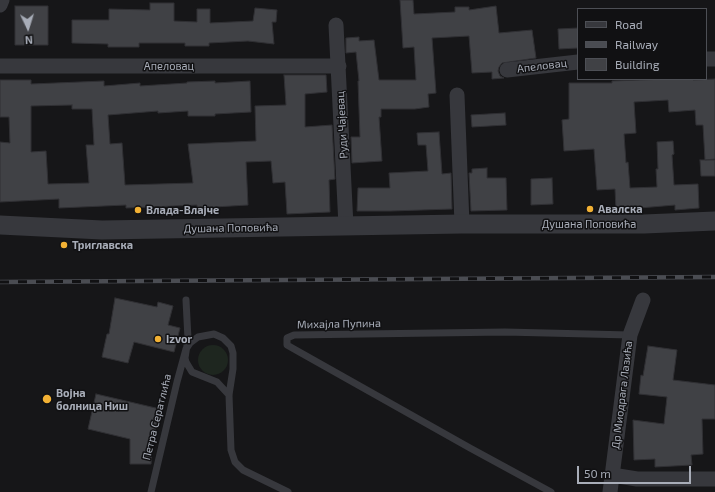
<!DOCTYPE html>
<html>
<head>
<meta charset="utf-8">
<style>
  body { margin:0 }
  #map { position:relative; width:715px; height:492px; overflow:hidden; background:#161618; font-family:"Exo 2",sans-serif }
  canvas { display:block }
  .legend { position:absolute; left:577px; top:8px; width:130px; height:72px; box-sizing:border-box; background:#111113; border:1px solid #4d4f55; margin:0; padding:5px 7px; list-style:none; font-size:12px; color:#a8adb8 }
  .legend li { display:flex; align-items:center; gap:8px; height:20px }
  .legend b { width:20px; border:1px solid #4d4f55 }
  .north { position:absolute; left:8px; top:8px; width:40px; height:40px; -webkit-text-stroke:3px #111113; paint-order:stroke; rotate:176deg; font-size:11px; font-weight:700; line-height:16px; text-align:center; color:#a8adb8 }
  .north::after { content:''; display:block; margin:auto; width:14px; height:18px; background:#a8adb8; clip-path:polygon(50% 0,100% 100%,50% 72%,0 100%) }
  .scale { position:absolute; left:577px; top:466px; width:114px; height:18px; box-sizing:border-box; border:2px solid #a8adb8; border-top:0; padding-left:5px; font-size:12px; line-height:14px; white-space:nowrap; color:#a8adb8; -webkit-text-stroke:3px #111113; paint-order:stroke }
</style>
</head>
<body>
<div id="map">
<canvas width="715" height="492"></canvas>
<ul class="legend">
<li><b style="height:5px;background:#37383d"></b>Road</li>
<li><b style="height:5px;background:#4a4c52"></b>Railway</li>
<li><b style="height:11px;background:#404145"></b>Building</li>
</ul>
<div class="north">N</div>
<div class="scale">50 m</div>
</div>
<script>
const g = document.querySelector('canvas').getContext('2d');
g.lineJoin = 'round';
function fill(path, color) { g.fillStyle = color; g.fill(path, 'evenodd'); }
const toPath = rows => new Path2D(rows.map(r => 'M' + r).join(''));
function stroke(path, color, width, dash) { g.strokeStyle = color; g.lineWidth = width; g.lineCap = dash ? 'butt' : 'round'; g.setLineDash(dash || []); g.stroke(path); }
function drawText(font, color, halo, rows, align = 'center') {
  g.font = font + ' "Exo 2",sans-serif'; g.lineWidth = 3; g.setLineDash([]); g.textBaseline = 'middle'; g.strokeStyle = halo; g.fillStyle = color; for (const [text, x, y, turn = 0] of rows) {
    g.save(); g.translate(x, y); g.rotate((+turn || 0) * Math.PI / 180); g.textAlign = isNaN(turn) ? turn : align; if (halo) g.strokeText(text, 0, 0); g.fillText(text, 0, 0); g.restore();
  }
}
fill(toPath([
  '198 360a15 15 0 1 1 30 0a15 15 0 1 1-30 0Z'
]), '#1e261f');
const building = toPath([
  [400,0,413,0,414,14,455,12,455,7,469,7,469,10,496,6,499,33,532,30,536,58,502,63,499,67,498,71,500,76,504,78,492,79,492,72,472,73,469,36,432,38,436,93,428,94,429,107,415,109,381,109,381,117,379,117,382,161,352,163,351,137,360,137,358,81,359,81,356,52,346,53,346,38,359,37,359,41,374,40,379,80,416,80,414,47,403,48,400,0],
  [150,3,174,3,174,21,197,22,197,9,210,9,210,23,253,21,255,8,277,10,276,22,272,22,274,44,248,41,209,43,209,46,185,46,185,43,139,43,139,47,108,47,108,44,72,43,72,20,109,20,109,9,150,10,150,3],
  [15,6,48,6,48,45,15,45,15,6],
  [578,28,578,48,559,49,558,29,578,28],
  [284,75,326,75,327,92,305,94,305,127,332,125,335,179,329,180,330,212,287,214,285,182,273,183,271,161,246,162,248,205,197,208,197,205,126,208,126,205,59,208,59,199,0,202,0,142,10,143,9,117,0,117,0,80,31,80,31,84,104,81,104,86,140,83,140,86,187,83,187,82,215,81,215,83,250,81,251,112,215,114,215,116,188,116,188,111,158,113,158,111,108,115,110,144,122,143,125,185,193,183,188,144,256,141,255,106,286,105,284,75],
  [72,105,72,109,92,109,94,145,86,145,89,183,48,184,46,151,31,152,31,106,72,105],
  [667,79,692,79,693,80,715,79,715,159,705,160,703,125,696,125,695,110,669,112,668,100,634,102,636,133,624,134,626,163,628,162,630,188,657,187,656,169,658,169,657,142,673,141,674,154,672,155,674,185,698,184,699,208,675,210,675,205,616,210,615,189,597,190,594,149,564,151,562,120,569,119,569,83,612,83,612,81,667,79],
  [505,113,506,125,472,127,471,115,505,113],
  [439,132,442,174,451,173,452,209,391,211,357,211,358,188,390,188,389,173,428,171,426,145,418,145,417,133,439,132],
  [700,160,715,160,715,176,701,176,700,160],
  [487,168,487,178,506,178,507,210,471,211,469,173,472,173,472,169,487,168],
  [552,178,553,204,531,205,531,179,552,178],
  [115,298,157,307,158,302,173,306,168,325,180,328,174,352,134,342,128,363,102,357,107,334,109,334,115,298],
  [648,346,677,350,673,380,715,385,715,419,702,419,703,454,691,455,692,465,655,467,655,459,634,460,633,420,664,424,667,397,639,394,641,375,643,376,648,346],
  [96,394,160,409,152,446,151,464,130,464,130,439,88,429,96,394]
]);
fill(building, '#404145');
stroke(building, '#303034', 1);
stroke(toPath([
  [186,300,188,339,185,358,186,362,192,372,217,382,229,395],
  [151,492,177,382,186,349,190,343,198,337,214,334,223,338,231,346,233,353,233,369,229,395,231,450,235,462,243,470,288,492],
  [551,492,470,448,294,349,287,345,287,338,294,335,505,332,630,335]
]), '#37383d', 7);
stroke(toPath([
  [0,5,2,0],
  [336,25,346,226],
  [706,59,715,59],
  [0,66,339,66],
  [507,70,578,62],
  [457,95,462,224],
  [612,475,637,479,715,479],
  [610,492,630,335,643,300]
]), '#37383d', 15);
stroke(toPath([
  [0,225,102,230,462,224,644,224,715,221]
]), '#37383d', 19);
const rail = toPath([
  [0,282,715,277]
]);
stroke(rail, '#4a4c52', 4.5);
stroke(rail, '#111113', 3, [9]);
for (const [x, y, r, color] of [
  [590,209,4,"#f2b134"],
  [138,210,4,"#f2b134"],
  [64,245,4,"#f2b134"],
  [158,339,4,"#f2b134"],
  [47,399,5,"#f2b134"]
]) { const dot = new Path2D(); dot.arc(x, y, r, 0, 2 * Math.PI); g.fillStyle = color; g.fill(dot); stroke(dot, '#111113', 1.5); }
drawText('11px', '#a8adb8', '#111113', [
  ["Апеловац",169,66],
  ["Апеловац",542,66,-7],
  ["Руди Чајевац",342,125,-93],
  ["Душана Поповића",589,224],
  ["Душана Поповића",231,228,-1],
  ["Михајла Пупина",339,324,-1],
  ["Др Миодрага Лазића",622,395,-83],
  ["Петра Сератлића",157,417,-76]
]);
drawText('bold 11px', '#a8adb8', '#111113', [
  ["Авалска",598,209],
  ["Влада-Влајче",146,210],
  ["Триглавска",72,245],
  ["Izvor",166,339],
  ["Војна",56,393],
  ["болница Ниш",56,406]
], 'left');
</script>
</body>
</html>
